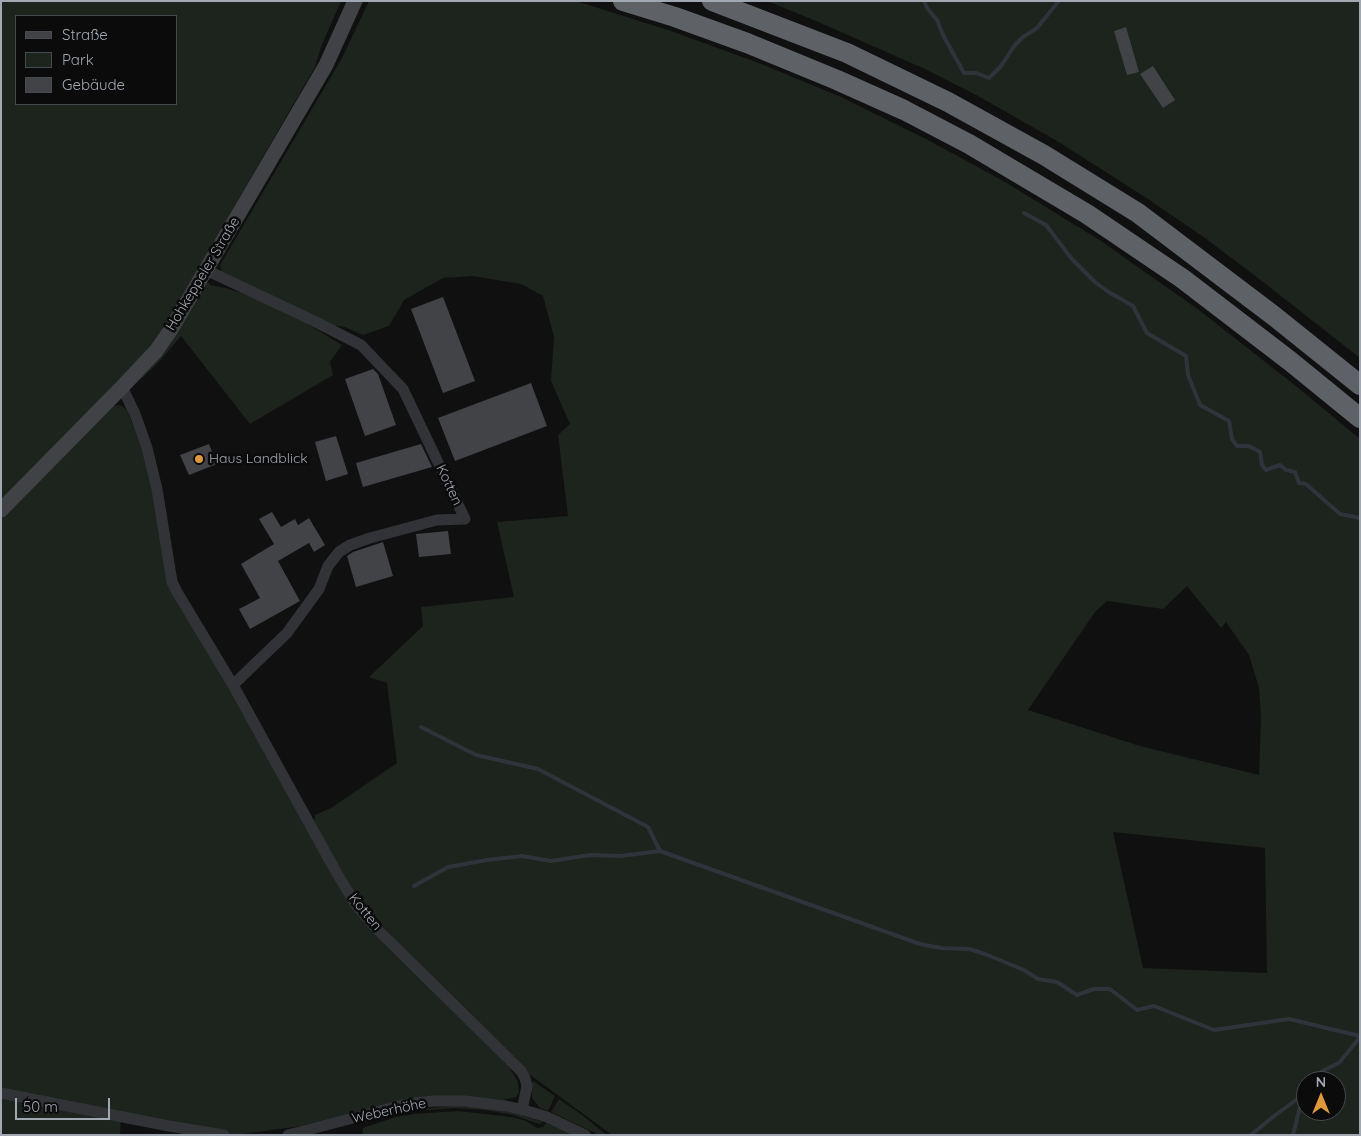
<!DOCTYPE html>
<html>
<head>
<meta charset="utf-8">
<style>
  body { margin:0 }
  #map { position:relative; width:1361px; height:1136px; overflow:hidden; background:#101011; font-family:Quicksand,sans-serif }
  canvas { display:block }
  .frame { position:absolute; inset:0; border:2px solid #a2a8b1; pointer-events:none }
  .legend { position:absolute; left:15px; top:15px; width:162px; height:90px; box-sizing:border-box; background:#0b0b0c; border:1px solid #474a4e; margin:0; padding:6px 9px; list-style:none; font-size:15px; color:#a2a8b1 }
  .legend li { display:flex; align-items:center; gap:10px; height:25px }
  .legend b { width:25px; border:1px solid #474a4e }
  .north { position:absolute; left:1296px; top:1071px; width:50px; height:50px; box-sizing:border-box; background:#0b0b0c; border:1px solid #474a4e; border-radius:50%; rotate:0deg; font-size:14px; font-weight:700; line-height:20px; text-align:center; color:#a2a8b1 }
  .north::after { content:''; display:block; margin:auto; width:18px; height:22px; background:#e09839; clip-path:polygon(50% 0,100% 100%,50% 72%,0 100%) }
  .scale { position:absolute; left:15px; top:1098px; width:95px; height:22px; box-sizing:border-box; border:2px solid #a2a8b1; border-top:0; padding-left:6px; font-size:15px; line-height:18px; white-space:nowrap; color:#a2a8b1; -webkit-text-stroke:4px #0b0b0c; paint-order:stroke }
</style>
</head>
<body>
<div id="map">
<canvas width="1361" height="1136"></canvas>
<div class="frame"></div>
<ul class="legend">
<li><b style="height:6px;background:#404246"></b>Straße</li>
<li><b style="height:14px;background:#1d231d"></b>Park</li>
<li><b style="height:14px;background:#414347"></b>Gebäude</li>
</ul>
<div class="north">N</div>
<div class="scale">50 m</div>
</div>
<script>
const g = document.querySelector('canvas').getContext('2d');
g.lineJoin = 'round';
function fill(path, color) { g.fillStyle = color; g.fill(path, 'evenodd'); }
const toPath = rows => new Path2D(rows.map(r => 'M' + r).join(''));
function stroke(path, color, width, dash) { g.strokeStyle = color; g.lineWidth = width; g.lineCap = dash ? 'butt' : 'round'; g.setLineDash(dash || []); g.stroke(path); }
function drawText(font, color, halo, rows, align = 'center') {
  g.font = font + ' Quicksand,sans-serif'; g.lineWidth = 5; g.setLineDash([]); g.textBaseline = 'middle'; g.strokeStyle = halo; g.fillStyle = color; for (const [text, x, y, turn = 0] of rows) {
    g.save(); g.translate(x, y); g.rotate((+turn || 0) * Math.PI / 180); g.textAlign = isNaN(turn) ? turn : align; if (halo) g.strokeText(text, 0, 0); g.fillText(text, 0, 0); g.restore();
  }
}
fill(toPath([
  [1,1,341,1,321,47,315,67,165,326,148,350,1,501],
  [16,16,176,16,176,104,16,104],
  [369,1,576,1,671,31,759,63,841,97,930,141,1007,183,1101,241,1199,310,1296,386,1360,439,1360,1135,612,1135,529,1074,391,935,364,906,342,874,314,822,315,815,331,808,397,763,387,683,369,677,423,626,421,607,514,597,497,522,568,516,558,435,570,424,551,381,554,337,543,296,521,284,473,276,443,278,404,300,389,326,363,335,345,327,332,325,222,272,220,265,342,58],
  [1187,586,1221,628,1226,622,1249,655,1259,688,1261,718,1259,775,1140,746,1028,710,1095,612,1107,601,1163,609],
  [1113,832,1265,848,1267,973,1143,968],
  [1306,1081,1336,1081,1336,1111,1306,1111],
  [767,1,1360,1,1360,358,1258,278,1205,238,1145,197,1057,141,978,96,925,69,816,21],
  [205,283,209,283,210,285,225,288,248,295,306,323,342,345,330,362,333,375,250,424,181,336,159,362,138,382],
  [120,405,127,410,145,457,153,494,167,582,219,669,332,874,433,991,509,1067,518,1082,519,1093,516,1097,503,1100,461,1096,406,1099,300,1126,236,1135,224,1135,121,1117,120,1135,1,1135,1,519,113,406],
  [533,1081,555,1096,548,1111,540,1108,532,1098,531,1083],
  [559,1099,582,1115,607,1135,599,1135,551,1112],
  [455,1106,482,1107,515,1113,543,1122,539,1124,513,1115,486,1110,454,1108,416,1111,365,1122,365,1120,408,1110],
  [458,1111,512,1117,526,1121,537,1128,543,1127,546,1123,575,1135,362,1135,363,1128,396,1117,414,1114]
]), '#1d231d');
stroke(toPath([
  [924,1,927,8,937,20,943,35,964,73,976,73,989,78,1001,66,1015,45,1023,37,1037,28,1058,2],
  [1024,213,1046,225,1071,258,1095,282,1107,291,1133,306,1147,333,1186,356,1188,375,1200,405,1229,421,1232,439,1237,446,1249,446,1260,452,1262,465,1266,470,1280,465,1286,470,1295,472,1299,483,1306,484,1340,514,1360,518],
  [421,727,476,755,538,769,648,827,660,851,920,944,941,948,969,949,985,954,1024,970,1038,979,1057,982,1077,995,1094,989,1110,989,1137,1010,1154,1006,1214,1030,1289,1019,1360,1036],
  [414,886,448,867,487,860,522,856,551,861,590,855,621,856,660,851],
  [1314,1081,1322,1071,1339,1063,1360,1037],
  [1251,1135,1274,1116,1303,1095],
  [1293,1135,1303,1095,1306,1091]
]), '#2d353a', 4);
fill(toPath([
  [1126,27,1139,72,1127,75,1114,31],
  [1153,66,1175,100,1163,108,1140,74],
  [443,297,475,381,443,393,411,309],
  [373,369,378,374,396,425,365,436,345,379],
  [531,383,547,426,455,461,438,418],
  [336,436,348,474,326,481,315,442],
  [209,444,217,464,189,475,180,455],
  [421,444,432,467,363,487,356,463],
  [272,512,281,527,295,519,298,525,309,518,325,545,314,552,309,543,278,561,300,601,250,629,239,609,260,598,241,564,274,544,259,519],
  [448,531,451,554,419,557,416,534],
  [383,542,393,576,356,587,347,556,353,552]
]), '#414347');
stroke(toPath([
  [206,270,314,321,361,345,403,389,465,519,437,520,370,538,350,545,339,552,328,566,319,589,287,633,233,685],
  [122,387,135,414,147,448,157,489,172,582,177,592,233,685,335,870,356,905,374,926,521,1071,525,1078,527,1086,522,1110],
  [1,1093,169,1126,224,1135],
  [288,1135,406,1104,433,1101,465,1101,506,1106,524,1110,547,1117,585,1135]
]), '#313336', 11);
stroke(toPath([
  [1,510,122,387,156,351,170,331,326,65,355,1]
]), '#404246', 15);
stroke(toPath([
  [623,1,675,17,747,43,837,80,904,110,969,144,1087,214,1183,279,1290,361,1360,418],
  [712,1,847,53,948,102,1044,155,1138,213,1274,316,1360,385]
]), '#5e6166', 20);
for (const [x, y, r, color] of [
  [199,459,5,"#e09839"]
]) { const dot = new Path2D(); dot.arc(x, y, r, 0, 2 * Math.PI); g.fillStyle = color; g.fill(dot); stroke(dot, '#0b0b0c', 2); }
drawText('14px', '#a2a8b1', '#0b0b0c', [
  ["Hohkeppeler Straße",203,274,-59],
  ["Kotten",449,485,65],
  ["Kotten",365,912,51],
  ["Weberhöhe",389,1111,-12]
]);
drawText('14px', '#a2a8b1', '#0b0b0c', [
  ["Haus Landblick",209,459]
], 'left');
</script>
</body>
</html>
